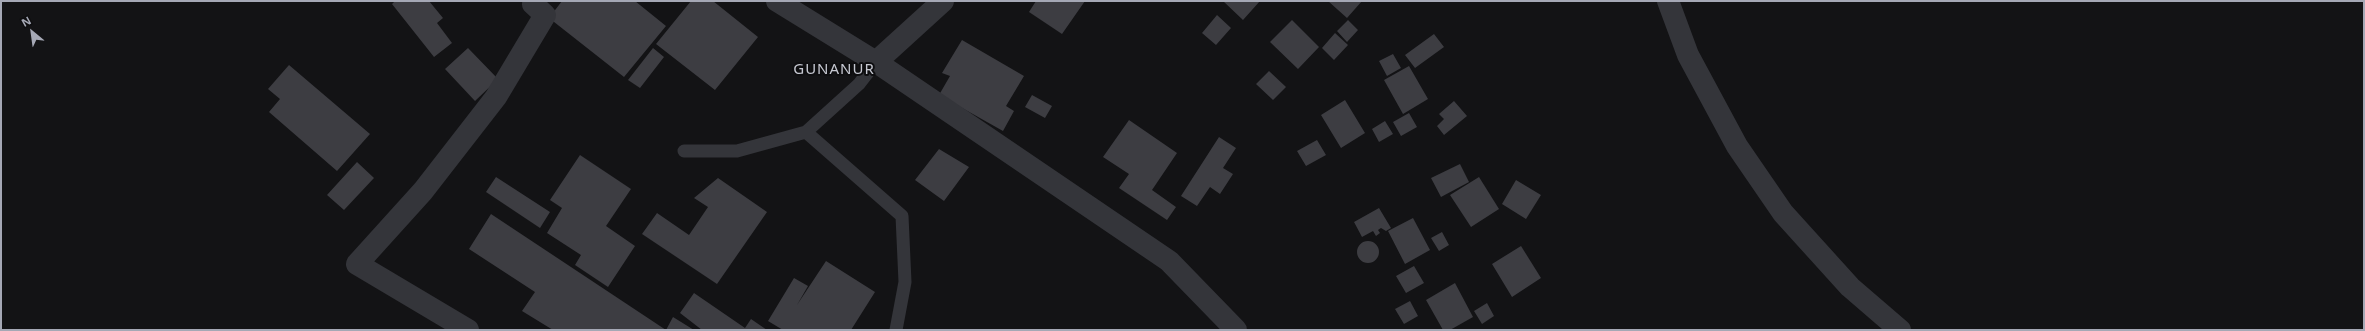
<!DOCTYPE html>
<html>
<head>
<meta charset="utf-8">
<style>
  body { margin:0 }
  #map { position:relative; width:2365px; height:331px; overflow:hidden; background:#131315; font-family:"Noto Sans",sans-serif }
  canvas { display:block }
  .frame { position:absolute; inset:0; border:2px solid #a5a8b5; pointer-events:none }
  .north { position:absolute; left:12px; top:12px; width:40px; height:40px; -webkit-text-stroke:3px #0e0e10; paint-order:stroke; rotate:331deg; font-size:11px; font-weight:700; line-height:16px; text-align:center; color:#a5a8b5 }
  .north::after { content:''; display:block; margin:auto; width:14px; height:18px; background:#a5a8b5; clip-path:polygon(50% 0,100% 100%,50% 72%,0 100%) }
</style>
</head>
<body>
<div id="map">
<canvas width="2365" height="331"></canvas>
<div class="frame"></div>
<div class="north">N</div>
</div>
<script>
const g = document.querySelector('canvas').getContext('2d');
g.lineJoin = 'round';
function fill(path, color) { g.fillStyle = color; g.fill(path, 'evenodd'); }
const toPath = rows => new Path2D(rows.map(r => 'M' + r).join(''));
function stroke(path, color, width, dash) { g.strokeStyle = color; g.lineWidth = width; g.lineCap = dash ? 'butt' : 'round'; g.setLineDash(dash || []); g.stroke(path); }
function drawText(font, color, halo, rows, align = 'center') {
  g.font = font + ' "Noto Sans",sans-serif'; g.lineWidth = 4; g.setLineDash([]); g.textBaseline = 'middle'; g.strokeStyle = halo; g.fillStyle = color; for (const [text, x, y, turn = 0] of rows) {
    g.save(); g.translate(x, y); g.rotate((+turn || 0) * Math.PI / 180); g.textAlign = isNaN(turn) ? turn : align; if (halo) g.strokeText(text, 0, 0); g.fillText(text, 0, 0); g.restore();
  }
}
fill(toPath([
  [395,1,429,1,443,18,437,23,452,43,434,57,392,4],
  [562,1,635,1,666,26,624,77,549,18],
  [691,1,713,1,758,37,715,90,656,44],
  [1036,1,1085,1,1062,34,1029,12],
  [1223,1,1260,1,1243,20],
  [1328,1,1362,1,1347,18],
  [1217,15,1231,28,1216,45,1202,33],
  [1292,20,1319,47,1298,69,1270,42],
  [1348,20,1358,30,1347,42,1337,31],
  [1335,33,1348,45,1334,60,1322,48],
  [1434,34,1444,47,1415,68,1405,55],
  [962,40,1024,76,1006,106,1014,111,1003,131,939,95,950,76,942,73],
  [468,48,498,79,475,101,445,69],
  [653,48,664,57,640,88,628,80],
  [1393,54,1401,68,1387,76,1379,61],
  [289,65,370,134,337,171,269,112,280,99,268,89],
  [1409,66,1428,99,1403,114,1384,80],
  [1269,71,1286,87,1273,100,1256,84],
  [1032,95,1052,106,1045,118,1025,107],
  [1345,100,1365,133,1341,148,1321,115],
  [1454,101,1467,116,1444,135,1437,126,1444,119,1439,114],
  [1409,113,1417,127,1401,136,1393,122],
  [1129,120,1177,153,1152,190,1176,207,1167,220,1119,188,1129,174,1103,157],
  [1385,121,1393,134,1379,142,1372,129],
  [1219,137,1236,148,1223,168,1233,174,1220,194,1210,187,1197,206,1181,196],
  [1317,140,1326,155,1306,166,1297,151],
  [939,149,969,167,944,201,915,180],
  [580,155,631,189,606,226,635,246,608,287,575,265,581,255,547,233,562,208,550,200],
  [357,162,374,178,344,210,327,195],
  [1460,164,1469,182,1441,197,1431,178],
  [496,177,550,212,540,228,486,192],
  [1479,177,1499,209,1471,227,1450,195],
  [718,178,767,212,717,284,642,234,657,213,689,235,708,207,694,198],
  [1516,180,1541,195,1526,219,1502,204],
  [1379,208,1391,228,1386,231,1381,228,1378,230,1380,233,1376,236,1373,231,1362,237,1354,222],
  [491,214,666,330,673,317,694,330,553,330,522,311,535,292,469,249],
  [1413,218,1430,250,1405,264,1388,231],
  [1442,232,1449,245,1439,251,1431,238],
  '1357 252a11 11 0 1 1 22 0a11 11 0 1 1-22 0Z',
  [1521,246,1541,278,1512,297,1492,264],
  [826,261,875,292,851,330,783,330,768,321,794,278,808,286,797,305],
  [1414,266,1424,283,1406,293,1396,276],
  [1455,283,1473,317,1450,330,1443,330,1426,300],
  [694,293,745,328,751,319,767,330,702,330,680,313],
  [1410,301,1418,316,1404,324,1395,309],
  [1487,303,1494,316,1482,324,1474,311]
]), '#3d3d42');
stroke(toPath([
  [806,132,902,216,905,282,896,330],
  [684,151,737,151,806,132,859,84,876,62]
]), '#34353a', 13);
stroke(toPath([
  [777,1,876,62,1169,261,1236,330],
  [876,62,943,1],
  [468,330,357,264,423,191,496,97,545,15,533,4,536,1]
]), '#34353a', 22);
stroke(toPath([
  [1668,1,1688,55,1737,146,1783,213,1850,287,1900,330]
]), '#34353a', 22);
g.letterSpacing = '1px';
drawText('15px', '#c6c8d1', '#0e0e10', [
  ["GUNANUR",834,70]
]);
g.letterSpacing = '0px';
</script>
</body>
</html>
